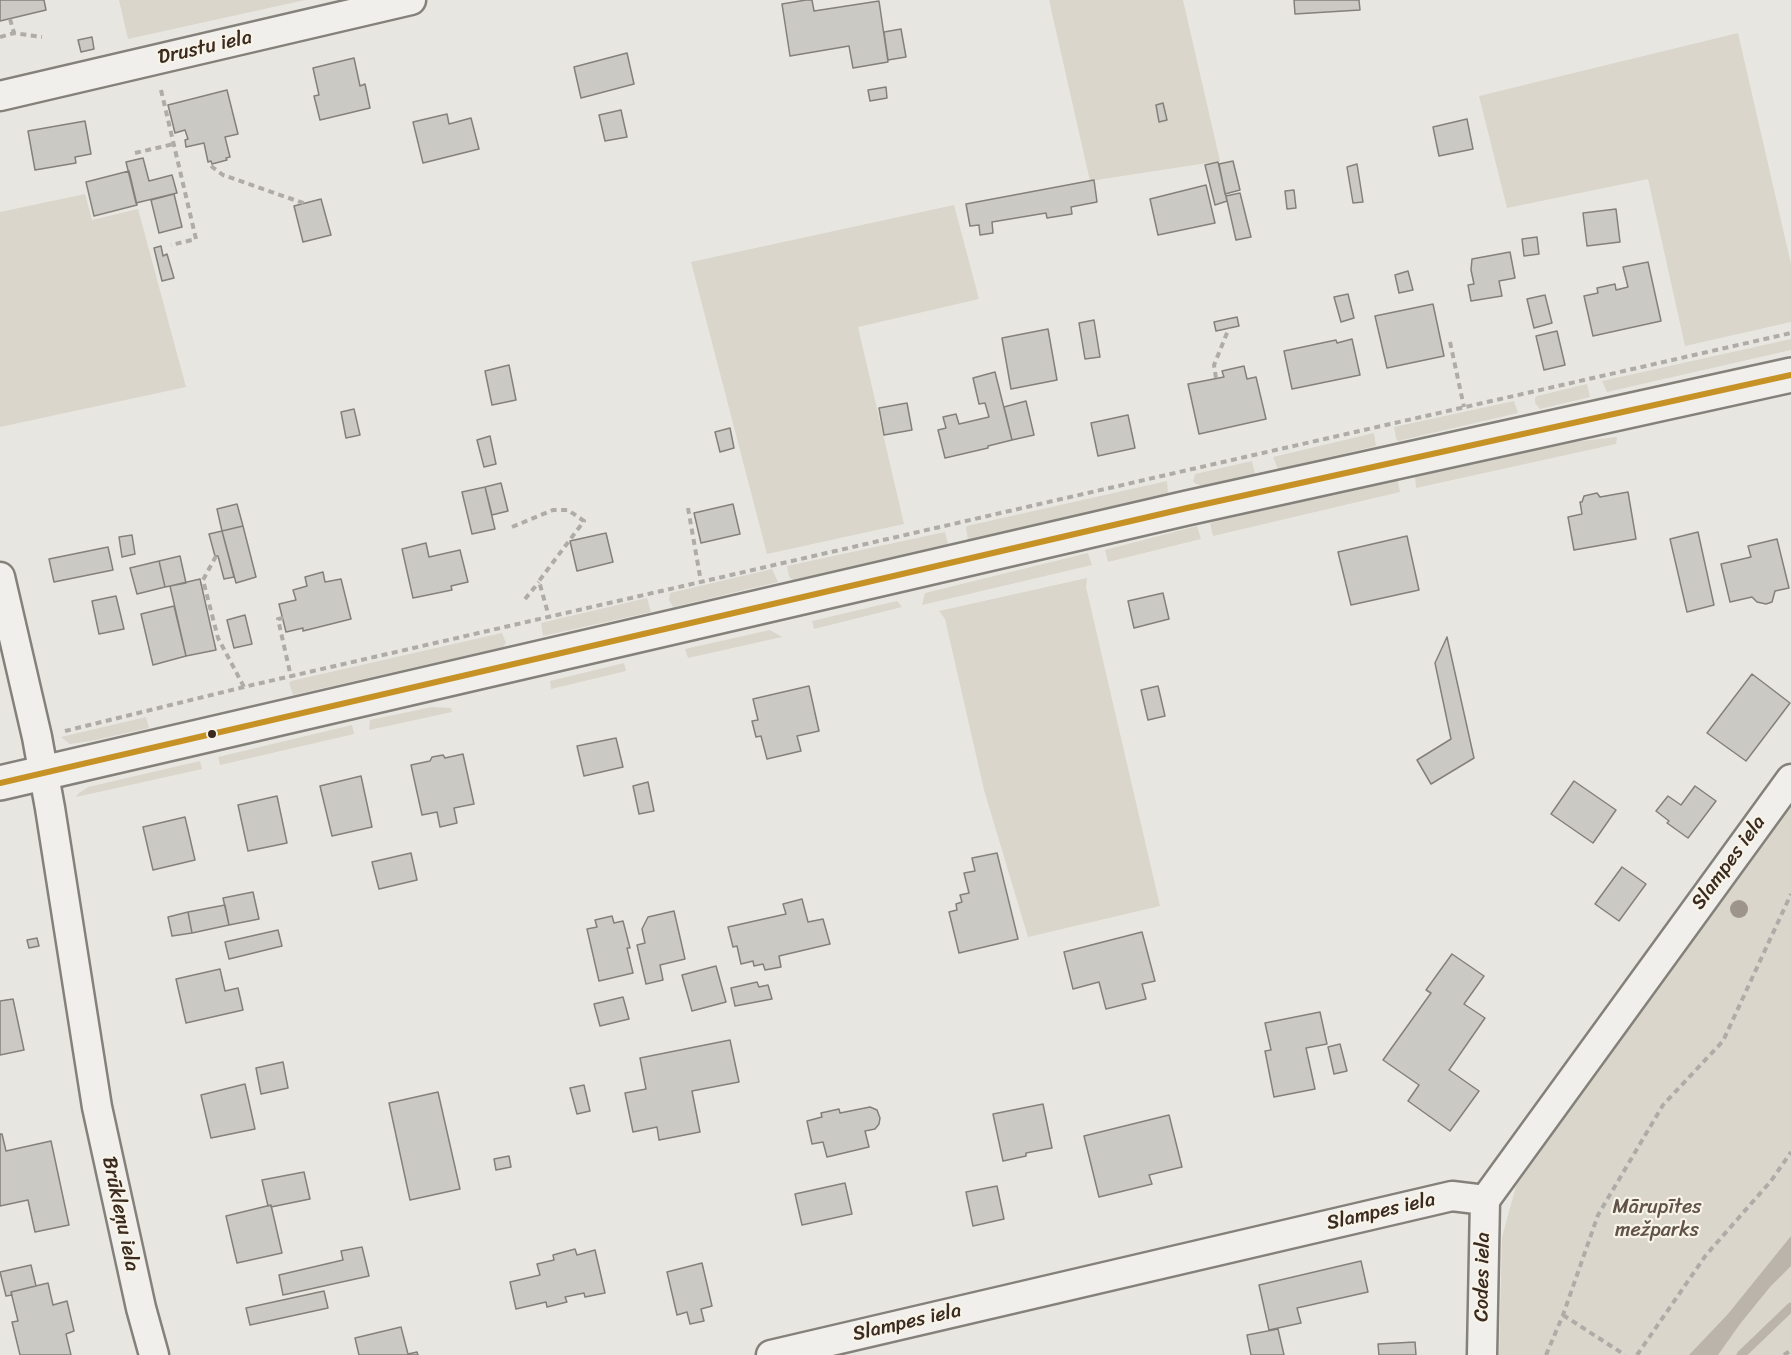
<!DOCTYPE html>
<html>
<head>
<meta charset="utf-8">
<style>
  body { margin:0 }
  canvas { display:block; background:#e8e6e0 }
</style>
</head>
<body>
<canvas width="1791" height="1355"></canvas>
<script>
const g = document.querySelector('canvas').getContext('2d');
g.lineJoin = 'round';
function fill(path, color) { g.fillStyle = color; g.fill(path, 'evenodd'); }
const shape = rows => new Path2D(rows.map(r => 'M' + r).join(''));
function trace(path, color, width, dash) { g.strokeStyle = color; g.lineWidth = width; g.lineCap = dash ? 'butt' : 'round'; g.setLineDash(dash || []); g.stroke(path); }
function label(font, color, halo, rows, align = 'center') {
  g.font = font + ' Sriracha,sans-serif'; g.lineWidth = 4.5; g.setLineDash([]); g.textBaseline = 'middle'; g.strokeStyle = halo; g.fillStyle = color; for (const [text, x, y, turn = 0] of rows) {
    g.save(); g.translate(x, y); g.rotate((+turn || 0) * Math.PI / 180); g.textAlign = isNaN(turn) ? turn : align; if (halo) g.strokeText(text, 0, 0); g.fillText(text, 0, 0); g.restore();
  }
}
const green = shape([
  [119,0,305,0,128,39],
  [1049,0,1183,0,1220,161,1090,181],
  [1738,33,1791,264,1791,322,1685,346,1648,179,1507,208,1479,96],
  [85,194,92,220,138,209,186,387,0,427,0,212],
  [954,205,979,299,858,327,904,524,767,554,691,262],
  [1791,339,1791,350,1607,392,1602,381],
  [1587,384,1590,397,1540,409,1535,403,1535,398,1537,396],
  [1514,401,1518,413,1398,441,1396,438,1394,427],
  [1374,433,1376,446,1278,469,1273,457],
  [1617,437,1616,444,1416,488,1415,475,1546,445],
  [1252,461,1255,474,1201,486,1193,482,1195,474],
  [1397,477,1400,492,1213,536,1210,523],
  [1167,481,1168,493,968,540,966,528,967,526],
  [1197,526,1201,539,1108,562,1105,550],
  [945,532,948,544,792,580,789,576,787,566],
  [1088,553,1092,565,922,605,925,593],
  [772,569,778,582,673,607,669,600,670,593],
  [1087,578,1086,587,1160,906,1028,937,984,790,945,619,939,611],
  [647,598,651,612,543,636,541,623],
  [897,601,902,607,814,629,812,621],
  [770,630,782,637,688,658,685,649],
  [502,633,506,643,503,647,293,695,289,683,291,681],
  [624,663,626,671,551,689,550,681],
  [432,707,451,708,452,712,369,730,370,720],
  [146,717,149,728,91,741,70,744,61,737],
  [352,725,354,734,220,765,218,757],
  [200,761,202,769,76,797,79,793,88,787],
  [1791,800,1791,1355,1499,1355,1502,1237,1516,1186,1586,1087,1584,1084]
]);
const water = shape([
  [1791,1236,1791,1266,1770,1287,1740,1324,1718,1355,1689,1355,1728,1314]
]);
const stream = shape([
  [1741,1355,1791,1307]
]);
const building = shape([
  [0,0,44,0,46,10,0,21,0,0],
  [806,0,812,0,814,11,879,1,888,62,853,68,849,46,790,56,782,4,806,0],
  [1294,0,1359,0,1360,10,1295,14,1294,0],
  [901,29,906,57,888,60,884,32,901,29],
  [92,37,94,49,81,52,78,40,92,37],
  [627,53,634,84,581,98,574,67,627,53],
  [354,58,360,86,365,84,370,108,320,120,314,96,319,95,313,68,354,58],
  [886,87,887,98,870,101,868,90,886,87],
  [227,90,238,134,225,137,230,157,226,158,227,160,212,164,211,161,208,162,204,143,186,147,185,140,188,139,185,130,175,133,168,105,227,90],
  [1163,103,1167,120,1159,122,1156,105,1163,103],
  [621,110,627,137,605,141,599,115,621,110],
  [447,114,449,124,471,118,479,149,423,163,413,122,447,114],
  [1467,119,1473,149,1439,156,1433,127,1467,119],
  [85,121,91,154,75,157,76,163,35,170,28,131,85,121],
  [143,158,149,181,172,175,177,193,136,203,126,162,143,158],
  [1233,161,1240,190,1225,194,1219,164,1233,161],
  [1218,162,1227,201,1215,205,1205,165,1218,162],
  [1357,164,1363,202,1353,203,1347,167,1357,164],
  [129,171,137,205,94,216,86,182,129,171],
  [1094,180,1097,202,1071,207,1072,214,1047,218,1046,213,992,222,993,233,980,235,979,225,970,226,966,204,1094,180],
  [1206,185,1215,223,1158,235,1150,199,1206,185],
  [1294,190,1296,208,1287,209,1285,191,1294,190],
  [1240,193,1251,237,1236,240,1226,196,1240,193],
  [174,194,182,227,159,233,151,200,174,194],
  [321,199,331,235,303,242,294,206,321,199],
  [1616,209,1620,242,1587,246,1583,213,1616,209],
  [1537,237,1539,254,1524,256,1522,239,1537,237],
  [161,246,163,256,167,254,174,278,162,281,154,248,161,246],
  [1510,252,1515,278,1499,281,1502,296,1471,301,1468,285,1474,284,1471,270,1472,259,1510,252],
  [1648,262,1661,321,1593,336,1584,296,1598,293,1597,288,1615,284,1616,290,1628,287,1623,267,1648,262],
  [1408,271,1413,290,1399,293,1395,275,1408,271],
  [1348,294,1354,318,1341,322,1334,297,1348,294],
  [1545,295,1552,323,1534,328,1527,299,1545,295],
  [1433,304,1444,356,1387,368,1375,316,1433,304],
  [1237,317,1239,326,1216,331,1214,322,1237,317],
  [1094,320,1100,357,1085,359,1079,323,1094,320],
  [1048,329,1057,380,1011,389,1002,338,1048,329],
  [1557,331,1565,365,1544,370,1536,336,1557,331],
  [1352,339,1360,375,1292,389,1284,351,1336,340,1337,343,1352,339],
  [509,365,516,400,492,405,485,371,509,365],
  [1244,366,1247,379,1256,377,1266,419,1199,434,1188,384,1224,377,1222,371,1244,366],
  [995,372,1012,440,988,446,988,448,945,458,938,430,946,428,943,417,956,414,959,424,989,417,985,403,979,404,973,378,995,372],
  [1026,401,1034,435,1012,440,1004,407,1026,401],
  [907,403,912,430,884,435,879,408,907,403],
  [354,409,360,435,346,438,341,412,354,409],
  [1128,415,1135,448,1098,456,1091,423,1128,415],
  [730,428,734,448,720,452,715,432,730,428],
  [490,436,496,464,484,467,477,440,490,436],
  [501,483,508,511,492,515,485,487,501,483],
  [485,487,495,529,472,534,462,492,485,487],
  [1628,492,1636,539,1574,550,1568,517,1582,514,1580,502,1582,502,1584,496,1597,493,1600,497,1628,492],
  [237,504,243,526,222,531,217,509,237,504],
  [733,504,740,534,701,543,694,513,733,504],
  [243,526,256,577,236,583,222,531,243,526],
  [222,531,234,577,224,579,218,556,215,556,209,534,222,531],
  [1698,532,1714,605,1687,612,1670,539,1698,532],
  [606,533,613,562,577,571,570,541,606,533],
  [132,535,135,554,122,557,119,537,132,535],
  [1407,536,1419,590,1351,605,1338,552,1407,536],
  [1777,539,1789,588,1775,591,1772,602,1766,604,1757,602,1752,597,1730,602,1721,564,1751,557,1748,546,1777,539],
  [426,543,429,557,460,550,468,582,451,586,452,590,413,598,402,549,426,543],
  [108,547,113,570,54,582,49,559,108,547],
  [180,556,186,583,165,587,159,561,180,556],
  [159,561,165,587,137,594,130,568,159,561],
  [323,572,325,582,341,579,351,619,303,631,303,628,286,632,279,604,296,600,293,590,307,586,305,577,323,572],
  [200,579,216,650,186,656,170,586,200,579],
  [1163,593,1169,619,1134,628,1128,601,1163,593],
  [116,596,124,629,99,634,92,601,116,596],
  [174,606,186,656,153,665,141,614,174,606],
  [245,615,252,644,234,648,227,620,245,615],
  [1447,637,1474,758,1431,784,1417,760,1451,739,1435,663,1447,637],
  [1752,674,1790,703,1746,761,1707,733,1752,674],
  [809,686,819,731,797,736,801,751,767,759,761,736,756,737,752,721,758,720,753,699,809,686],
  [1158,686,1165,716,1148,720,1141,690,1158,686],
  [616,738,623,767,584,776,577,746,616,738],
  [463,754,474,804,454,808,457,823,440,827,437,812,422,815,411,765,430,761,432,757,443,755,445,758,463,754],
  [361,776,372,827,332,836,320,786,361,776],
  [1574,781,1616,810,1593,843,1551,814,1574,781],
  [648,782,654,811,639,814,633,786,648,782],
  [1695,786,1716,801,1688,838,1667,823,1669,821,1656,811,1668,796,1681,805,1695,786],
  [277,796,287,843,248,851,238,805,277,796],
  [185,817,195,860,153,870,143,827,185,817],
  [411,853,417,880,379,889,372,862,411,853],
  [997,853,1018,939,959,953,949,912,957,910,956,904,962,902,960,895,969,893,964,873,975,871,972,858,997,853],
  [1622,867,1646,884,1619,921,1595,904,1622,867],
  [253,892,259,919,229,925,223,898,253,892],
  [802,899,808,922,823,919,830,944,779,956,781,967,765,970,763,964,754,966,753,961,741,964,737,946,733,947,728,927,786,914,783,904,802,899],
  [225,905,229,925,192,933,188,912,225,905],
  [674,911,685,959,660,965,663,980,646,984,637,945,645,943,642,929,648,917,674,911],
  [188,912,192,933,172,936,168,917,188,912],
  [612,916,614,923,623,921,630,948,627,948,633,973,599,981,587,929,597,927,595,920,612,916],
  [278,930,282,946,229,959,225,942,278,930],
  [1142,932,1155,981,1142,984,1146,999,1106,1009,1099,982,1073,989,1064,952,1142,932],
  [37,938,39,946,29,948,27,940,37,938],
  [1452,954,1484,976,1464,1004,1485,1018,1449,1070,1479,1091,1450,1131,1408,1101,1419,1085,1383,1060,1431,993,1426,990,1452,954],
  [716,966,726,1002,692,1011,682,975,716,966],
  [220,969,225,991,238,988,243,1010,186,1023,176,979,220,969],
  [757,982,759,987,768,985,772,999,735,1006,731,988,757,982],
  [623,997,629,1019,600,1026,594,1004,623,997],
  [13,999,24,1050,0,1055,0,1001,13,999],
  [1320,1012,1327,1044,1306,1048,1315,1089,1274,1097,1265,1051,1271,1050,1265,1023,1320,1012],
  [730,1040,739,1082,692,1091,700,1132,659,1140,657,1127,633,1132,625,1093,646,1089,640,1058,730,1040],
  [1340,1044,1347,1071,1334,1074,1328,1047,1340,1044],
  [283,1062,288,1088,261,1094,256,1068,283,1062],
  [245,1084,255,1129,211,1138,201,1095,245,1084],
  [584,1085,590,1111,577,1114,570,1088,584,1085],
  [438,1092,460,1189,410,1200,389,1103,438,1092],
  [1043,1104,1052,1148,1026,1153,1026,1156,1003,1161,993,1114,1043,1104],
  [870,1107,877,1110,880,1118,879,1124,875,1129,865,1131,869,1147,827,1157,823,1142,812,1144,807,1121,822,1117,821,1113,839,1109,840,1113,870,1107],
  [1169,1115,1182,1167,1149,1175,1152,1184,1099,1197,1084,1136,1169,1115],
  [0,1134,2,1134,6,1151,51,1141,69,1225,35,1232,28,1200,0,1206,0,1134],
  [509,1156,511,1167,496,1170,494,1159,509,1156],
  [304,1172,310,1199,271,1207,271,1205,268,1206,262,1180,304,1172],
  [845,1183,852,1214,802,1225,795,1194,845,1183],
  [997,1186,1004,1219,973,1226,966,1192,997,1186],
  [271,1205,282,1253,237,1263,226,1216,271,1205],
  [362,1247,369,1276,283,1295,279,1275,343,1260,341,1251,362,1247],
  [575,1249,577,1255,595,1250,605,1293,585,1297,584,1293,565,1297,567,1302,547,1307,546,1302,516,1309,510,1282,540,1275,537,1264,554,1260,553,1255,575,1249],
  [1361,1261,1368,1292,1297,1308,1301,1323,1269,1330,1259,1285,1361,1261],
  [702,1263,712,1306,701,1309,704,1321,690,1324,687,1312,677,1315,667,1272,702,1263],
  [31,1265,36,1286,11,1292,12,1295,6,1296,0,1272,31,1265],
  [48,1283,53,1305,67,1301,74,1331,66,1334,71,1355,20,1355,12,1322,18,1321,11,1292,48,1283],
  [324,1291,328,1308,250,1325,246,1308,324,1291],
  [401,1327,408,1354,417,1352,418,1355,359,1355,355,1338,401,1327],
  [1278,1329,1284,1355,1251,1355,1247,1335,1278,1329],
  [1415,1342,1416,1355,1379,1355,1378,1344,1415,1342]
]);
const path = shape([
  [10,19,14,33],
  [0,37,14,33,42,37],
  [161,90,196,239,171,245],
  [135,153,174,144],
  [211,166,223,175,306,204],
  [1450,342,1464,407],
  [1216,378,1214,365,1229,328],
  [688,508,701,582],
  [512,527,553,510,568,510,584,521,539,581,549,617],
  [216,556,203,580,218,638,244,687],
  [525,599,539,582],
  [283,618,278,619,291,677],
  [65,731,248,686,1179,472,1791,333],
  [1563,1315,1625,1355],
  [1546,1355,1563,1315,1598,1215,1663,1105,1723,1041,1791,894],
  [1637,1355,1706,1255,1771,1181,1791,1152],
  [1784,1355,1791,1350]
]);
const street = shape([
  [0,96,411,0],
  [0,577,37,737,50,808,97,1107,141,1308,154,1355],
  [771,1355,1452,1196,1485,1200,1791,779],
  [1482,1355,1485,1200]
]);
const secondary = shape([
  [0,783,1187,508,1791,375]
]);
const bus1 = shape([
  [0,783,1187,508,1791,375]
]);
const trees = [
  [1739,909]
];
const markers = [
  [212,734,5,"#3b2a1e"]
];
const streetNames = [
  ["Drustu iela",205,48,-13],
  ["Slampes iela",1729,863,-54],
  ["Slampes iela",1381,1212,-13],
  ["Brūkleņu iela",120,1214,78],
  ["Codes iela",1483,1277,-89],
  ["Slampes iela",907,1323,-13]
];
const parkNames = [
  ["Mārupītes",1657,1208],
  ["mežparks",1657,1231]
];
fill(green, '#dad6cc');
fill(water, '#bbb4aa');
trace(stream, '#bbb4aa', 9);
fill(building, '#cbc9c4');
trace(building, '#84807a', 1.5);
trace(street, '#84807a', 33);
trace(secondary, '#84807a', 38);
trace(path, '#afaca8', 4, [6, 4.5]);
trace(street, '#f0efeb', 28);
trace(secondary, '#f0efeb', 33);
trace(bus1, '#c69225', 6);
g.fillStyle = '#9d958b';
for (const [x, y] of trees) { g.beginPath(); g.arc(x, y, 9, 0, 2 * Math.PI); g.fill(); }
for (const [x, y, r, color] of markers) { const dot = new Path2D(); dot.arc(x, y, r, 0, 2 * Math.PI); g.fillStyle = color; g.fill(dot); trace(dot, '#f7f3e8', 2); }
label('20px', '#3b2a1e', '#f7f3e8', streetNames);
label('20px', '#605246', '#f7f3e8', parkNames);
</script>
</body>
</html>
